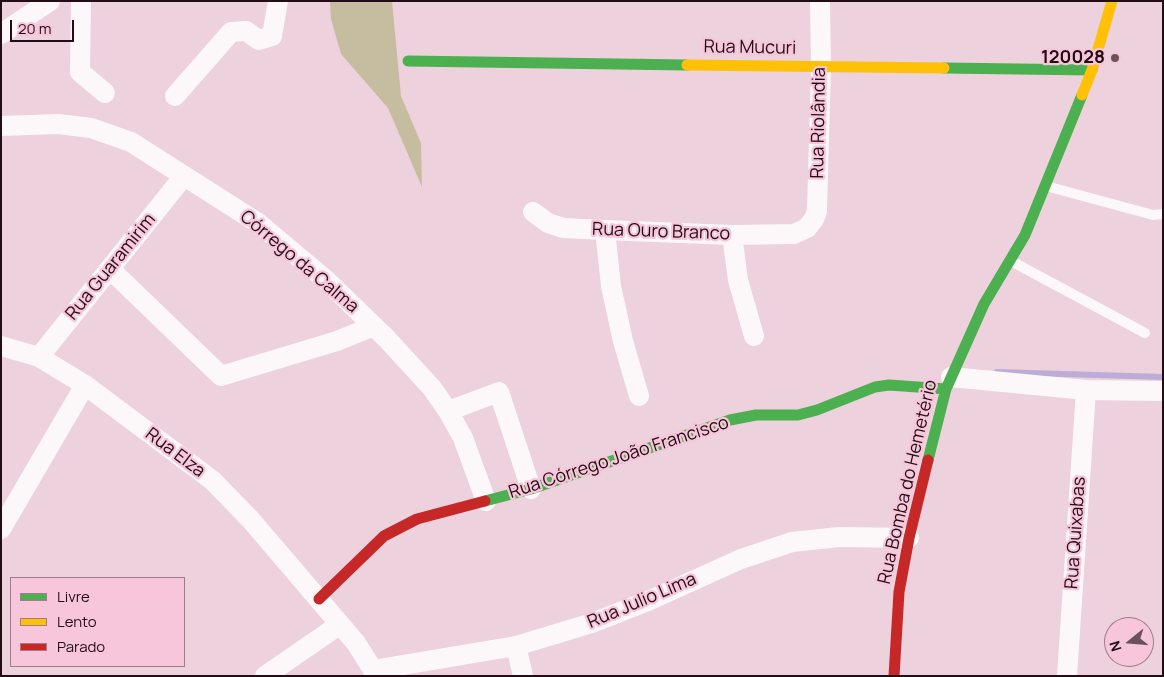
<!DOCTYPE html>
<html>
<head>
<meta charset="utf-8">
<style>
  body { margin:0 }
  #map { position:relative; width:1164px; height:677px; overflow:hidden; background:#edd1dc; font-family:Manrope,sans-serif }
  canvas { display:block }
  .frame { position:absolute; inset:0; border:2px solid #220d16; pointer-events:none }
  .legend { position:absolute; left:10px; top:577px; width:175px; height:90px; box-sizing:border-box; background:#f8c6da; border:1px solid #a27c8c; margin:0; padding:6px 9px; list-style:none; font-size:15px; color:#220d16 }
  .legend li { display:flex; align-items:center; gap:10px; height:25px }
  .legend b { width:25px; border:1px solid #a27c8c }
  .north { position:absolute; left:1104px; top:617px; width:50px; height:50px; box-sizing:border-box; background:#f8c6da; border:1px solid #a27c8c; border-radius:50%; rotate:253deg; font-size:14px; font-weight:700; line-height:20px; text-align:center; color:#220d16 }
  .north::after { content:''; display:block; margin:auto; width:18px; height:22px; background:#69525b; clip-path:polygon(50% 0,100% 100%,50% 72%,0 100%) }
  .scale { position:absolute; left:10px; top:20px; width:64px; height:22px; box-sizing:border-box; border:2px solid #220d16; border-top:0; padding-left:6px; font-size:15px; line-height:18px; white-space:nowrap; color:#220d16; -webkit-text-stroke:4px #f8c6da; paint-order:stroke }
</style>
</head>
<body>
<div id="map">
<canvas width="1164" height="677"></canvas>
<div class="frame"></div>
<ul class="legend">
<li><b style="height:6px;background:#4caf50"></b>Livre</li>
<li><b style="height:6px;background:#ffc107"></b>Lento</li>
<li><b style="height:6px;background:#c62828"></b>Parado</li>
</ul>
<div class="north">N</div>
<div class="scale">20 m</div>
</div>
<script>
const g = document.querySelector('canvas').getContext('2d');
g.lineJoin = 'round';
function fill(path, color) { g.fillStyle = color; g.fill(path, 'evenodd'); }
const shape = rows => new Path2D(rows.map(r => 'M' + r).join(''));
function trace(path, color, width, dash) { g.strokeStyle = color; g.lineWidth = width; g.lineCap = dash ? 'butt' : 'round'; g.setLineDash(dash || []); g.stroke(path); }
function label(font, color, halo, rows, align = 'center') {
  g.font = font + ' Manrope,sans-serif'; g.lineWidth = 4.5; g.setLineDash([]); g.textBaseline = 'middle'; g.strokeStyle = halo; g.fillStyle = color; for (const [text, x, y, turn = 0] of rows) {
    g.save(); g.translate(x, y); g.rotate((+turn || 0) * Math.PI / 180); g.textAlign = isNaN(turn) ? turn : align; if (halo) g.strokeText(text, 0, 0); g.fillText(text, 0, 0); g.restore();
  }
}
const forest = shape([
  [330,1,392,1,401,96,421,143,422,187,388,108,341,54,331,19]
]);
const stream = shape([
  [997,372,1163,377]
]);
const lane = shape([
  [1046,186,1153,215,1163,214],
  [1011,261,1145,333]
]);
const street = shape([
  [81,1,80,72,105,93],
  [1,34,50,1],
  [175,96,231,32,246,31,259,40,272,36,278,1],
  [1,126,58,124,91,128,131,142,258,223,326,280,387,339,432,388,448,411,463,438,486,501],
  [533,212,548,223,563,228,605,230,732,235,794,234,807,228,814,219,817,211,821,67,820,1],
  [605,230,611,286,623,341,639,396],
  [732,235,738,280,754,336],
  [110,269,221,376,337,341,374,326],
  [1,346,39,357,85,385,212,480,250,519,356,643,373,670,374,676],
  [39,357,184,176],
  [951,377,1086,390,1163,391],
  [448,411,499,392,531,489],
  [1,529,85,385],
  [516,646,523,676],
  [373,670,516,646,592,623,648,601,741,559,792,542,839,537,909,538],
  [265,676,339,625],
  [1067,676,1086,390]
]);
const fast = shape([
  [408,61,687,65],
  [944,68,1092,70],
  [928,460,946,389,984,304,1025,235,1082,95],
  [485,501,531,489,730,420,756,415,798,415,817,410,875,387,889,385,946,389]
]);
const slow = shape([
  [687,65,944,68],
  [1082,95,1092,70,1112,1]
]);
const jam = shape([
  [319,599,384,536,417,519,485,501],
  [894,676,899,592,909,538,928,460]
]);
const markers = [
  [1115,58,5,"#69525b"]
];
const streetNames = [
  ["Rua Mucuri",750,48,1],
  ["Rua Riolândia",819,123,-89],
  ["Rua Ouro Branco",661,232,2],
  ["Córrego da Calma",299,262,40],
  ["Rua Guaramirim",111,267,-51],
  ["Rua Elza",175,453,37],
  ["Rua Córrego João Francisco",619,458,-18],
  ["Rua Bomba do Hemetério",908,482,-77],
  ["Rua Quixabas",1076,533,-86],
  ["Rua Julio Lima",642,601,-23]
];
const poiNames = [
  ["120028",1105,58]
];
fill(forest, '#c6bda0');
trace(stream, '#bcacd8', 6);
trace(lane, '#fcf8fa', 10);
trace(street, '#fcf8fa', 20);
trace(fast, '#4caf50', 11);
trace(slow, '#ffc107', 11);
trace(jam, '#c62828', 11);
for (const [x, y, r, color] of markers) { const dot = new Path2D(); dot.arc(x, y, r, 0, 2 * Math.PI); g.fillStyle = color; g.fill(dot); trace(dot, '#f8c6da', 2); }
label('18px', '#220d16', '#f8c6da', streetNames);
label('bold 18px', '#220d16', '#f8c6da', poiNames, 'right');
</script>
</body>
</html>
